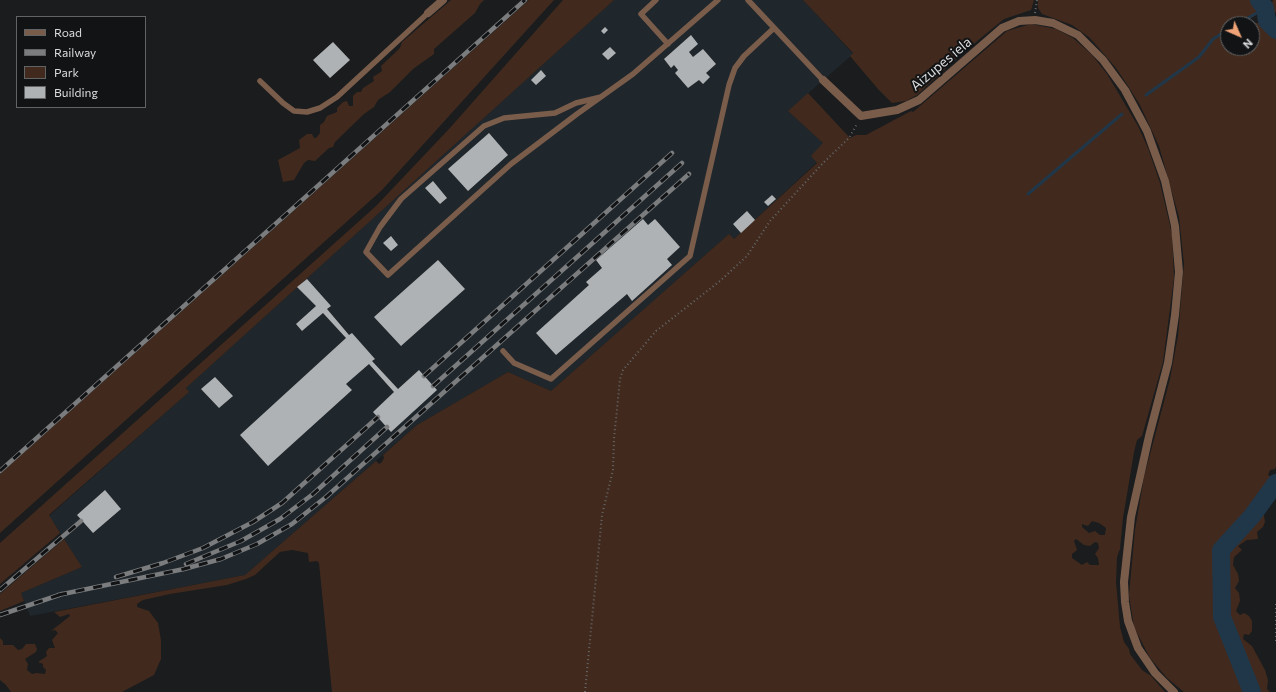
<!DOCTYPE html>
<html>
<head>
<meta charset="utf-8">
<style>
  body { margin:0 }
  #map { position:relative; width:1276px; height:692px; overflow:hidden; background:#1a1c1e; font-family:Commissioner,sans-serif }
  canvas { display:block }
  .legend { position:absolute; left:16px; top:16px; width:130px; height:92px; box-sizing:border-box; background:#111315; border:1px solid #616365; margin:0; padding:5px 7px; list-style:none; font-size:12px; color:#dadcdd }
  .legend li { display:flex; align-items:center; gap:8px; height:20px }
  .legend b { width:20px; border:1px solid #616365 }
  .north { position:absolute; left:1220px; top:16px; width:40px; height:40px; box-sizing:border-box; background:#111315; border:1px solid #616365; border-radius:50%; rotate:135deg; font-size:11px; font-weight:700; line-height:16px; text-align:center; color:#dadcdd }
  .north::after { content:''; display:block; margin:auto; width:14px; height:18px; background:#efa377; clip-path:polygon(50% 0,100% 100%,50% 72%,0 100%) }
</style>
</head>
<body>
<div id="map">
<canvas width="1276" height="692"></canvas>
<ul class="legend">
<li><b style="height:5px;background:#7a5c4b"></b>Road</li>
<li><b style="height:5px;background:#7a7c7e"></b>Railway</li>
<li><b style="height:11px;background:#412a1d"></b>Park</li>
<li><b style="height:11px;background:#afb2b4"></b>Building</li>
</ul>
<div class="north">N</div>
</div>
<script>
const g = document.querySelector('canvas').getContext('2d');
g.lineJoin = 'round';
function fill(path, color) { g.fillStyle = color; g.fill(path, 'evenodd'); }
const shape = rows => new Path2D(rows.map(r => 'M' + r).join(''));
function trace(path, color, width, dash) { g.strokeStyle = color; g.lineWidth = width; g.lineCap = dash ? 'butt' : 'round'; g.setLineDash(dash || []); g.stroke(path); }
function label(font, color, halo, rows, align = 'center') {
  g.font = font + ' Commissioner,sans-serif'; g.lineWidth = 4; g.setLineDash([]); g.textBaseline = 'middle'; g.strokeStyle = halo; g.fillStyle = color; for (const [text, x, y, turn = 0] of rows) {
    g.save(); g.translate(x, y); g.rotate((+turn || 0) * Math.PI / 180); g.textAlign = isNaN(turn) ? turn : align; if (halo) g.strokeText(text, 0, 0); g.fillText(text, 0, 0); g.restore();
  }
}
const built = shape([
  [614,0,803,0,853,54,788,111,823,143,817,162,733,240,729,234,551,391,508,372,417,425,245,575,30,616,21,593,82,567,49,516,189,392,186,388]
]);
const green = shape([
  [451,0,484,0,480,4,475,13,434,49,434,54,413,69,390,92,378,100,374,107,364,114,335,142,333,147,329,148,315,161,308,160,304,163,294,180,283,182,278,160,300,148,299,140,307,134,312,134,314,138,316,138,320,133,320,125,324,122,327,116,337,112,337,108,343,102,347,101,349,106,353,106,353,96,357,92,361,92,363,88,374,81,373,77,382,71,381,66,400,48,402,42],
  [529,0,554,0,382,190,0,533,0,474],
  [563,0,614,0,186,388,189,392,49,515,60,533,0,584,0,543,376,206,449,129],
  [803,0,1034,0,1031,10,1004,19,965,51,960,48,955,50,956,55,959,56,917,95,906,101,892,103,878,89,850,56,853,53],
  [1038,0,1263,0,1256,15,1248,20,1241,24,1228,24,1228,48,1252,48,1252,24,1249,24,1253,23,1260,23,1267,27,1271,33,1272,36,1276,38,1276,466,1275,469,1270,470,1268,475,1271,477,1272,483,1264,489,1261,497,1265,522,1263,527,1257,532,1258,539,1247,540,1238,546,1242,550,1234,557,1233,565,1238,574,1239,581,1235,588,1239,593,1240,601,1236,611,1240,615,1244,613,1249,616,1252,621,1252,631,1249,635,1244,634,1243,639,1252,646,1265,670,1268,680,1267,689,1270,692,1184,692,1167,678,1150,658,1134,627,1129,595,1135,530,1144,477,1170,379,1178,336,1184,264,1179,217,1159,146,1140,105,1128,86,1116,68,1090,38,1072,25,1042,14,1038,8],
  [1273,0,1276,0,1276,12,1271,15,1269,10],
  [1031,24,1056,29,1073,38,1092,55,1107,74,1138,126,1148,148,1160,183,1172,234,1174,278,1163,362,1142,436,1137,440,1134,452,1123,518,1120,549,1117,557,1116,582,1120,627,1124,642,1129,649,1130,654,1142,670,1151,676,1165,692,332,692,319,563,317,561,309,562,308,553,292,550,280,552,255,575,246,579,227,585,170,594,143,600,137,604,137,607,149,611,158,623,161,640,161,659,154,675,122,692,11,692,6,685,0,680,0,638,3,641,3,645,13,645,18,650,22,649,26,644,35,644,37,649,36,652,25,659,28,664,27,670,32,674,36,673,45,674,46,670,43,667,43,664,38,662,47,656,46,652,49,648,55,648,52,640,58,633,55,630,51,631,70,616,69,614,60,617,54,612,245,575,376,461,379,464,382,462,384,458,383,455,417,425,508,372,551,391,729,234,734,239,817,163,811,156,823,143,788,111,808,93,850,138,856,135,866,135,911,111,913,112,1007,31],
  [1092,521,1099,523,1106,528,1105,535,1100,535,1095,531,1089,533,1082,527,1082,524,1088,526],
  [1076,539,1084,545,1090,546,1095,542,1098,543,1099,548,1095,554,1098,558,1099,565,1090,565,1087,562,1082,565,1072,558,1072,554,1077,550,1074,541],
  [64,539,82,567,21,593,24,601,0,611,0,594]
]);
const stream = shape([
  [1238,24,1265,8],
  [1146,95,1199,57,1213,39,1228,30],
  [1028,194,1122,114]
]);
const river = shape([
  [1259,0,1265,8,1267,21,1276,30],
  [1252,692,1222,617,1221,550,1252,516,1276,483]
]);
const building = shape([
  [605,27,608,30,604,34,601,31],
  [691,35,698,44,689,52,693,57,703,49,716,64,706,73,710,77,703,84,699,80,688,88,675,73,678,70,674,65,671,68,664,59],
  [333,42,350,60,330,78,313,60],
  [610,47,616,53,608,60,602,54],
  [541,70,546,76,536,85,531,80],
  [489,133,508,155,468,191,448,169],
  [433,181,447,198,440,204,425,188],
  [772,195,776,199,768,206,764,202],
  [747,211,755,220,741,233,733,224],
  [643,219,648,225,655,219,680,247,667,259,672,265,632,301,627,294,556,355,536,333,589,285,586,282,602,268,596,260],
  [391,236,398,245,391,251,383,243],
  [438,260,465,289,401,346,374,317],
  [307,279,331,306,327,309,349,335,352,333,375,359,372,361,398,389,419,370,437,390,391,432,373,412,394,392,369,364,346,384,352,390,268,466,240,435,346,338,323,313,302,331,296,324,316,306,297,287],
  [215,377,233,396,219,408,201,389],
  [105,490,121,509,93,533,77,515]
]);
const path = shape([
  [1035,13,1037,0],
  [1276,604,1276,643],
  [585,692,602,515,613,470,614,439,620,379,623,370,656,331,720,281,747,256,770,221,824,162,849,138,857,124]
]);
const service = shape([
  [656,0,641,14,668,44],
  [748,0,823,80],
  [260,81,283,103,294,111,307,112,320,108,337,97,428,13],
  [601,97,576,103,555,113,504,118,484,126,401,199,380,227,366,252,388,275,511,164,577,114,633,74,718,0],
  [503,351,514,363,551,379,690,256,729,85,735,68,744,56,774,28]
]);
const minor = shape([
  [823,80,861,116,897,110,919,100,1002,28,1019,21,1035,20,1053,23,1078,35,1103,60,1125,90,1147,131,1165,181,1175,226,1179,272,1175,315,1168,363,1149,436,1131,517,1124,582,1125,602,1128,621,1138,648,1155,673,1174,692]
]);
const tertiary = shape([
  [428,13,443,0]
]);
const rail = shape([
  [424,376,672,153],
  [433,386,682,163],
  [0,471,525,0],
  [186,564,241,541,280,519,313,494,387,427],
  [116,577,163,563,203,548,253,522,282,503,378,417],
  [0,590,81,521],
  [58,595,184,569,221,559,257,544,292,524,326,497,689,174],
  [0,615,62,594]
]);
const streetNames = [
  ["Aizupes iela",941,64,-40]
];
fill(built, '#20272c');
fill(green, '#412a1d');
trace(stream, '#20374a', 3);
trace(river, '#20374a', 18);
fill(building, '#afb2b4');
trace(path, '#67696b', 2, [1, 3]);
trace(service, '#7a5c4b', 5.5);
trace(minor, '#7a5c4b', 8);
trace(tertiary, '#7a5c4b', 8);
trace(rail, '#7a7c7e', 4.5);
trace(rail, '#111315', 3, [9]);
label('14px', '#dadcdd', '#111315', streetNames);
</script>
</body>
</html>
